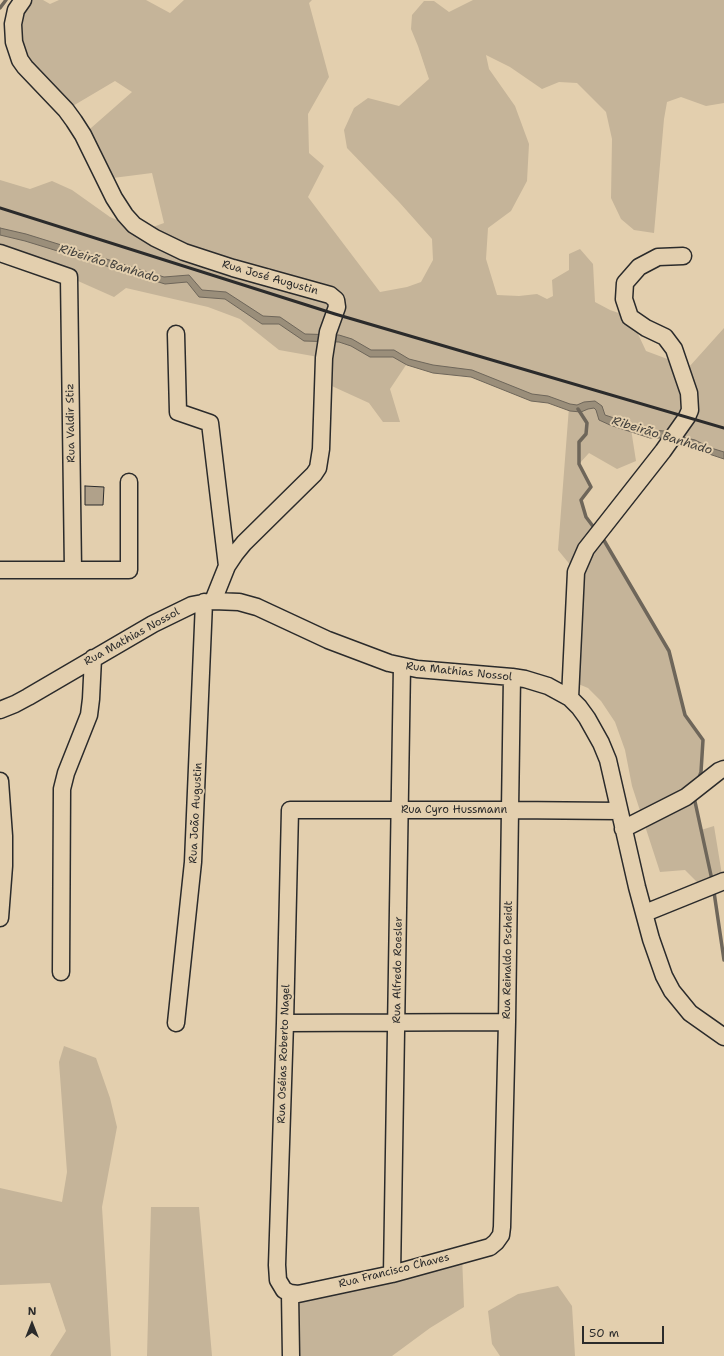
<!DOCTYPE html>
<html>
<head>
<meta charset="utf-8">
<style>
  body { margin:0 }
  #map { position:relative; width:724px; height:1356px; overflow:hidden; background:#e3cfae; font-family:"Shantell Sans",sans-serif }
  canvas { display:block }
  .north { position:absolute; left:12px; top:1304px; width:40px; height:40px; -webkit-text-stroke:3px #e3cfae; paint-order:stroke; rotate:0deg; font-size:11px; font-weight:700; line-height:16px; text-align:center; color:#2b2b2b }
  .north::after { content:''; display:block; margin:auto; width:14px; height:18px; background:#2b2b2b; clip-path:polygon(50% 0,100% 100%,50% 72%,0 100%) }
  .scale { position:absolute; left:582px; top:1326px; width:82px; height:18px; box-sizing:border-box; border:2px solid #2b2b2b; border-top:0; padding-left:5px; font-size:12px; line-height:14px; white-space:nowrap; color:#2b2b2b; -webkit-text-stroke:3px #e3cfae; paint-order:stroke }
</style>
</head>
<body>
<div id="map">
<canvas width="724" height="1356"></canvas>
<div class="north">N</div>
<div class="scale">50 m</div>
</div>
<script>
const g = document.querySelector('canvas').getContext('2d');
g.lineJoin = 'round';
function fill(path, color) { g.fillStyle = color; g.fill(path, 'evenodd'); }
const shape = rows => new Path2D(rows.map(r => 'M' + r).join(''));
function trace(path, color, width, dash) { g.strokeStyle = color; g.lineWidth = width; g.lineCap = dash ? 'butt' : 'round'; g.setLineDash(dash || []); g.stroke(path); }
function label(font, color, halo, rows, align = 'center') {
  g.font = font + ' "Shantell Sans",sans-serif'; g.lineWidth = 4; g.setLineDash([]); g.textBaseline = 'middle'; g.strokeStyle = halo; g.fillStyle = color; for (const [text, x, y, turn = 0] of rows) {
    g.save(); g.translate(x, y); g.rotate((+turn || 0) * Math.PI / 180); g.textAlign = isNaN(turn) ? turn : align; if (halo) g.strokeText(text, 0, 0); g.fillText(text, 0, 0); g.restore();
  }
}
const green = shape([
  [23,0,43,0,50,4,59,0,146,0,170,13,184,0,312,0,309,3,329,77,308,114,309,153,324,166,308,197,380,292,407,287,421,282,433,260,432,239,399,202,347,148,344,130,354,108,368,98,399,106,429,79,418,46,411,29,412,15,424,1,434,1,449,12,473,0,724,0,724,103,706,106,681,97,667,102,664,119,654,233,634,230,621,219,611,198,612,139,606,112,577,83,559,82,542,89,510,67,486,55,489,69,515,106,529,144,527,181,511,211,488,228,486,259,497,295,519,296,537,294,547,299,553,296,552,280,569,270,569,254,580,249,593,264,595,302,610,310,630,317,646,351,689,367,724,328,724,455,631,429,636,461,617,469,589,453,579,464,591,487,581,500,586,517,592,526,601,535,669,651,685,714,703,740,701,772,693,791,701,830,714,826,723,881,704,889,685,870,660,872,632,786,625,750,615,722,601,701,588,688,571,681,576,572,558,550,569,407,531,397,471,373,408,362,390,389,400,422,383,422,369,403,323,382,324,358,279,350,240,319,208,307,126,288,114,297,69,277,0,253,0,180,30,189,52,181,72,190,110,217,142,231,164,223,152,173,105,179,83,135,132,92,115,81,66,110,16,50],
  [64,1046,96,1058,110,1098,117,1127,102,1207,111,1356,50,1356,66,1331,50,1283,0,1285,0,1188,62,1202,67,1172,59,1062],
  [151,1207,199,1207,212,1356,147,1356],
  [462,1255,464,1307,430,1328,392,1356,291,1356,298,1294],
  [558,1286,572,1306,575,1356,500,1356,492,1344,488,1311,518,1294]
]);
const water = shape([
  [0,228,26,234,164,277,189,275,202,290,226,292,263,316,280,317,305,334,339,335,352,339,371,350,394,350,409,359,433,365,472,370,532,394,548,396,570,404,577,405,584,402,595,401,602,406,605,415,650,430,664,431,674,435,695,440,711,448,724,452,724,459,709,454,694,447,663,438,650,438,610,425,599,420,596,410,594,408,588,409,581,412,570,411,548,403,531,401,471,377,433,373,407,365,393,357,370,357,351,346,339,342,304,341,279,324,262,324,225,299,199,297,187,282,165,284,25,241,0,235,0,228]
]);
const stream = shape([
  [0,8,6,0],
  [578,409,587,423,586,434,579,442,579,464,591,487,581,500,586,517,595,529],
  [602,537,669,651,685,715,703,740,701,772,698,780],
  [694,797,712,880],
  [714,892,724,960]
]);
const building = shape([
  [85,486,104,487,103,505,85,505,85,486]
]);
const minor = shape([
  [23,0,16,10,13,24,14,42,20,60,25,67,66,110,74,121,83,135,114,198,125,215,134,225,155,238,184,252,233,268,330,295,336,300,337,307,328,332,324,358,321,449,318,468,314,474,244,543,235,554,227,566,213,601],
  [0,253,69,277,73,570],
  [176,334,178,412,210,423,227,566],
  [0,570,129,570,129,482],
  [512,677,510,810,507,1022,502,1227,501,1235,496,1242,490,1247,392,1274,298,1294,290,1293,284,1290,278,1280,277,1265,285,1023,290,810,510,810,619,811],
  [570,698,576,572,586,549,663,451,687,417,690,410,689,393,674,349,665,337,646,328,630,317,624,299,625,283,639,267,658,257,683,256],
  [0,710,15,704,28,697,153,624,192,605,213,601,239,602,257,607,328,640,389,663,417,669,512,677,525,679,548,686,570,698,579,707,587,718,601,743,608,760,637,887,651,939,664,976,672,991,690,1013,724,1037],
  [0,781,4,836,4,866,0,918],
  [623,829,686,797,719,771,724,769],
  [645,913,724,881],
  [61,972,62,789,66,773,89,715,91,699,93,658],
  [176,1023,193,862,204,602],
  [285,1023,507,1022],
  [392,1274,402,666],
  [290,1293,291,1356]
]);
const rail = shape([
  [0,208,335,314,724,428]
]);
const streetNames = [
  ["Rua José Augustin",270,278,16],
  ["Rua Valdir Stiz",71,423,-91],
  ["Rua Mathias Nossol",132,637,-29],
  ["Rua Mathias Nossol",459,672,6],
  ["Rua Cyro Hussmann",454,810],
  ["Rua João Augustin",196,813,-87],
  ["Rua Reinaldo Pscheidt",508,960,-89],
  ["Rua Alfredo Roesler",398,970,-89],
  ["Rua Oséias Roberto Nagel",284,1054,-88],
  ["Rua Francisco Chaves",394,1271,-14]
];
const waterNames = [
  ["Ribeirão Banhado",109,264,17],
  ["Ribeirão Banhado",662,436,17]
];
fill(green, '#c5b499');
fill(water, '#9a8e7a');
trace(water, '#6e665a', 1);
trace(stream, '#6e665a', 3.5);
fill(building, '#b0a18a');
trace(building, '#2b2b2b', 1);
trace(minor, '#2b2b2b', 19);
trace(minor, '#e3cfae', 16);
trace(rail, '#2b2b2b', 3);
label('11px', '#2b2b2b', '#e3cfae', streetNames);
label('italic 12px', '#413f3b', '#e3cfae', waterNames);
</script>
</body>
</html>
